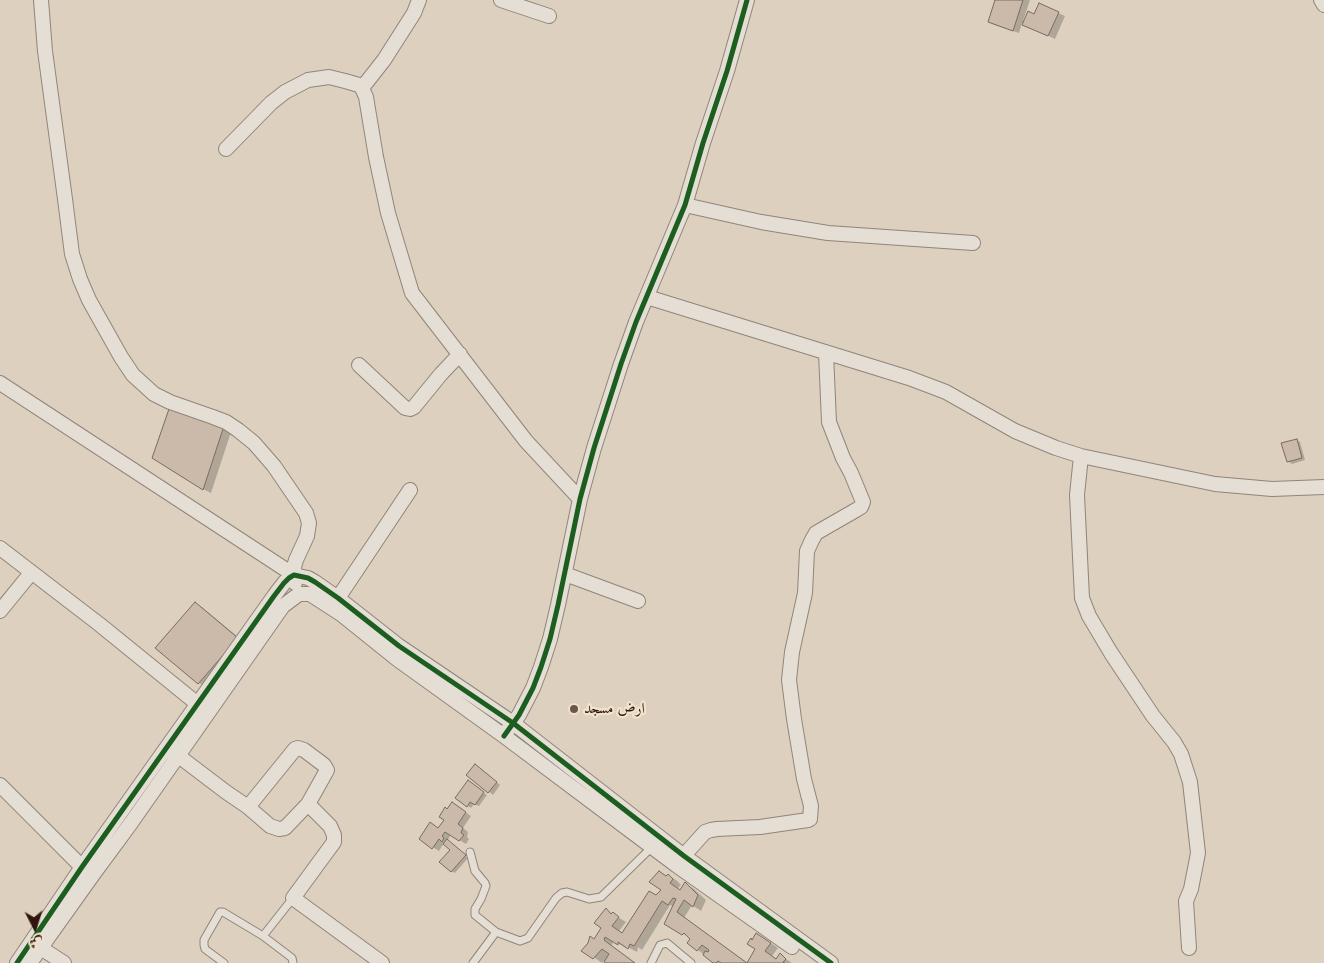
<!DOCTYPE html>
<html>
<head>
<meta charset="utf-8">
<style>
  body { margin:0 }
  #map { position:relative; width:1324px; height:963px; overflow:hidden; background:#ddd0be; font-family:"Libre Caslon Text",Amiri,serif }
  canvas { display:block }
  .north { position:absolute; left:10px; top:903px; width:50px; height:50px; -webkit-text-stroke:4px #f1e2cc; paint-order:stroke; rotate:175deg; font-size:14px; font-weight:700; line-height:20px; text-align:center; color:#2f150c }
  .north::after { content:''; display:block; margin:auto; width:18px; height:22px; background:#2f150c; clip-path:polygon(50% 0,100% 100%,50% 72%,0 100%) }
</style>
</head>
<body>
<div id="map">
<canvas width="1324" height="963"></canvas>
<div class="north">ش</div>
</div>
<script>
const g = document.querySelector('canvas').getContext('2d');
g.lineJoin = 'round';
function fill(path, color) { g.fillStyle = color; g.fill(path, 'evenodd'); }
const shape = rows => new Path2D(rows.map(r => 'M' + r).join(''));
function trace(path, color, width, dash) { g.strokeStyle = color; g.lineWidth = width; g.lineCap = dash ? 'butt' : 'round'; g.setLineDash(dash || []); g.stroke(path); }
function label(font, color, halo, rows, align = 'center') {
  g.font = font + ' "Libre Caslon Text",Amiri,serif'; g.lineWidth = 4.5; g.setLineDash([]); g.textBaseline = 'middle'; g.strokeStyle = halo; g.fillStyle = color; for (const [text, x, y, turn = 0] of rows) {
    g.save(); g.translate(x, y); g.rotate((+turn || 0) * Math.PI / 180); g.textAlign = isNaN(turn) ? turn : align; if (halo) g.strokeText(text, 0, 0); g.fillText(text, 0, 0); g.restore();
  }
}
const shadow = shape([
  [997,0,1030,0,1023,21,1025,21,1035,16,1040,5,1065,16,1055,39,1022,23,1019,33,995,25,989,22],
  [223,427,231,432,211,493,203,489],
  [1297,440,1300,442,1305,460,1292,464,1288,461],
  [195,603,203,608,245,643,207,688,199,683,157,648],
  [479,767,500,785,493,795,468,774],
  [472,784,487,795,479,806,474,804,471,808,457,798],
  [458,807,471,816,463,828,468,832,467,837,469,839,466,844,451,835,447,841,468,858,455,873,451,871,452,849,444,843,439,851,420,839,439,829,445,820,448,810],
  [668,875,676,880,681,885,677,889,680,891,686,884,694,889,706,900,701,911,692,905,684,918,747,963,715,963,698,950,689,943,691,939,690,938,666,923,674,907,670,905,642,950,638,947,637,952,626,946,626,948,614,941,611,946,634,963,608,963,604,961,602,963,583,950,594,940,603,928,606,910,626,922,619,931,623,934,662,890,666,876],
  [765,939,778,948,772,956,777,960,780,955,792,963,748,963,757,949,751,940,753,941]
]);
const building = shape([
  [995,0,1023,0,1013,31,988,22,995,0],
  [1039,3,1059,12,1048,36,1022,25,1028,11,1034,14,1039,3],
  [169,409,224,426,203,490,152,458,169,409],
  [1297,439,1302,458,1287,462,1281,443,1297,439],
  [195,602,238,638,198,684,155,648,195,602],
  [475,764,497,782,488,793,466,775,475,764],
  [468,780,484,792,475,805,470,802,467,807,455,798,468,780],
  [452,802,466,812,458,824,463,828,461,833,464,835,459,841,445,832,442,836,444,838,442,842,439,839,432,849,419,839,430,822,438,828,444,820,439,817,445,807,447,809,452,802],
  [447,839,466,855,451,872,439,862,450,850,443,844,447,839],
  [659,871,666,876,668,874,673,879,670,883,680,890,685,882,698,895,693,907,684,900,677,912,747,963,755,949,747,944,751,938,752,940,756,933,771,943,765,951,776,959,780,953,786,959,783,962,785,963,721,963,718,961,716,963,713,963,703,955,705,951,708,952,709,950,702,945,697,951,687,943,690,939,684,933,682,935,664,924,676,899,673,898,668,905,662,901,634,946,630,944,628,949,618,942,618,945,605,937,604,940,635,963,606,963,604,962,609,954,602,949,593,959,581,951,588,943,590,936,594,939,601,928,594,923,606,908,611,914,613,912,619,917,612,926,622,933,649,891,656,895,661,890,649,882,659,871]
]);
const lane = shape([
  [470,852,475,871,485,883,486,886,481,899,475,909,475,915,496,932,520,941,528,938,556,898,562,893,567,892,589,899,601,897,652,847],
  [263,936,293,898],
  [224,963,205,949,204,945,204,940,220,912,223,912,263,936,292,958,293,963],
  [473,963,496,932],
  [651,963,660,945,667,943,691,963]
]);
const street = shape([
  [41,0,45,51,65,199,72,254,80,279,89,300,121,357,133,375,154,394,170,402,213,417,226,422,238,430,254,443,274,466,306,513,309,523,307,536,296,560,294,567,295,583],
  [501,0,549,16],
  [1321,0,1324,5],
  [362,88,384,60,414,13,419,0],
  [226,149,271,103,285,92,308,80,329,77,345,81,359,85,362,88,366,97,376,157,388,213,412,293,526,441,580,499],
  [685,205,761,222,828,233,973,243],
  [647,297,909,378,946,392,1015,431,1056,448,1081,456,1215,484,1272,489,1324,487],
  [359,365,405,408,410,409,414,407,441,374,460,354],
  [0,383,294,575],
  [1081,456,1077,495,1082,598,1089,616,1111,653,1153,716,1174,742,1181,754,1190,782,1198,853,1191,889,1186,901,1189,948],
  [0,548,99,624,205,710],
  [565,574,638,601],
  [338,598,410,490],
  [0,611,31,573],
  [507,731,519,715,533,688,541,667,550,639,558,605,580,499,594,448,621,364,636,322,685,205,703,143,727,71,747,0],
  [172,751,226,792,248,807,270,826,279,829,285,828,308,804,326,772,327,770,324,765,304,750,298,748,295,749,248,807],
  [0,785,88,873],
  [308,804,330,826,334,835,334,842,293,898,382,963],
  [678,862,705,832,711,830,717,829,760,827,808,820,810,819,811,806,804,779,794,719,789,680,792,652,805,593,807,551,812,540,816,533,856,510,861,507,863,502,851,473,843,458,829,422,826,353],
  [33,943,64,963],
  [17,963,82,867,274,596,284,583,289,578,294,575,308,578,315,582,338,598,399,646,513,723,684,856,831,963],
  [30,963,92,876,131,823,283,606,299,594,310,594,341,614,397,659,504,736,676,865,792,947]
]);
const cycleway = shape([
  [504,736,519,715,533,688,541,667,550,639,558,605,580,499,594,448,621,364,636,322,685,205,703,143,727,71,747,0],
  [17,963,82,867,274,596,284,583,289,578,294,575,308,578,315,582,338,598,399,646,513,723,684,856,831,963]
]);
const markers = [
  [574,709,5,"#6c564a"]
];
const poiNames = [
  ["ارض مسجد",584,709]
];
fill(shadow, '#0003');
fill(building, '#cbb9aa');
trace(building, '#776c62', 1);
trace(lane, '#90857a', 9);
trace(street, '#90857a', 16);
trace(lane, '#e4ded4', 7);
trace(street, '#e4ded4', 14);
trace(cycleway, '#1b5e20', 5);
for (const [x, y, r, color] of markers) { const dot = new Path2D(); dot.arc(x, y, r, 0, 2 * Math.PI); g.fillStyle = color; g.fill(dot); trace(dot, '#f1e2cc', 2); }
label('15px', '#2f150c', '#f1e2cc', poiNames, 'left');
</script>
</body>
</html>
